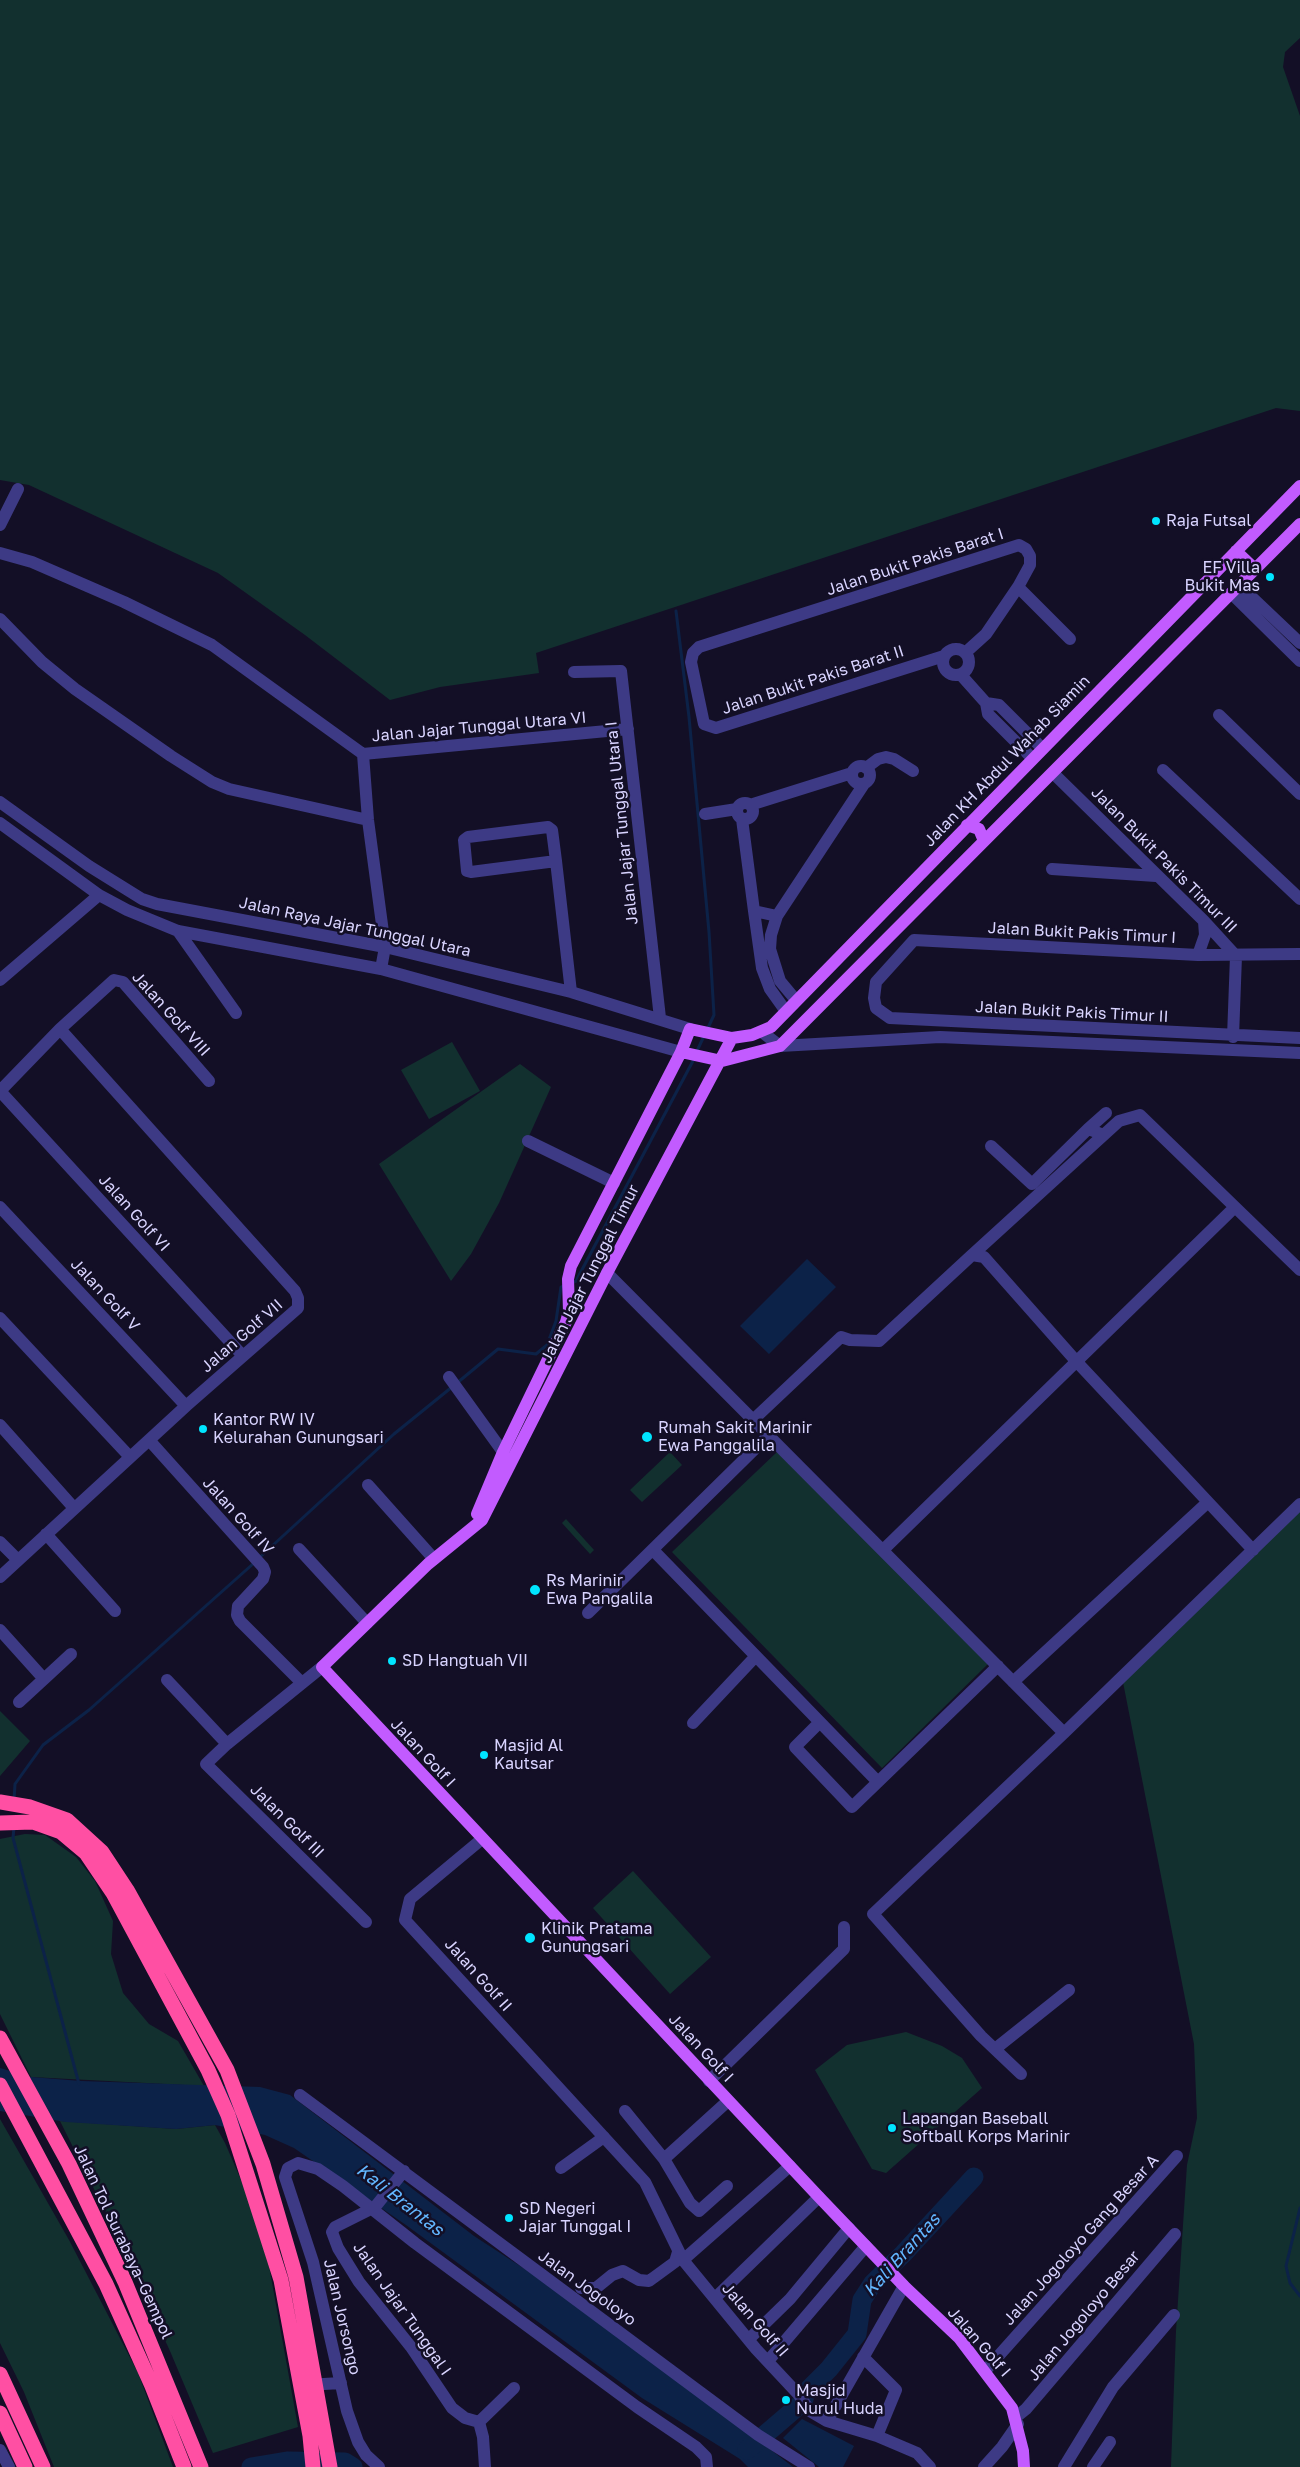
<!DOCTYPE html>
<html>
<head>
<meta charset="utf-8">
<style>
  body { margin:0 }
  canvas { display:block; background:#130f26 }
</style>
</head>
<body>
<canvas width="1300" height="2467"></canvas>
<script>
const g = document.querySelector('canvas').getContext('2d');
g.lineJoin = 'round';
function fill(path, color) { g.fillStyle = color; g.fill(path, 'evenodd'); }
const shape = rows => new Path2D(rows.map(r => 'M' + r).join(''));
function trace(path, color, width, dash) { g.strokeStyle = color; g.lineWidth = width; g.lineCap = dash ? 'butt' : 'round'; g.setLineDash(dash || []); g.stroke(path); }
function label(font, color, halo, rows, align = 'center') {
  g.font = font + ' "Golos Text",sans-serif'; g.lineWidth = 5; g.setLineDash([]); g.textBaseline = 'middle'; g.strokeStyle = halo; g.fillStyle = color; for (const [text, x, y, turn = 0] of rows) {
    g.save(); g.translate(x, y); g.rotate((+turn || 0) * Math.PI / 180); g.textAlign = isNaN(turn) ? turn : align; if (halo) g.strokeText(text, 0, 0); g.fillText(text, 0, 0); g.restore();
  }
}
const green = shape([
  [0,0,1300,0,1300,38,1285,52,1283,67,1300,116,1300,411,1276,408,536,653,539,673,440,687,390,700,305,635,218,573,29,485,0,480],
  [452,1042,480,1091,429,1119,401,1070],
  [520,1064,551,1087,499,1203,471,1254,451,1281,379,1164],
  [670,1452,682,1465,642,1502,630,1490],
  [777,1452,989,1663,882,1768,672,1552],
  [1300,1504,1300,2467,1171,2467,1176,2331,1187,2165,1197,2118,1194,2044,1122,1677],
  [566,1519,594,1550,590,1554,562,1523],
  [0,1711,30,1741,0,1776],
  [25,1834,45,1835,76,1857,95,1881,113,1921,111,1954,123,1993,149,2024,178,2041,204,2086,31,2077,0,2014,0,1839],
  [633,1871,711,1957,670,1994,593,1908],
  [906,2032,942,2046,962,2058,982,2088,886,2173,872,2169,815,2070,847,2045],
  [0,2119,69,2240,138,2373,173,2467,54,2467,24,2392,0,2343],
  [60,2121,176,2129,215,2125,225,2143,247,2194,269,2266,298,2427,213,2453,170,2351,116,2233]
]);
const water = shape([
  [807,1259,836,1287,769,1354,740,1326],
  [0,2068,31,2077,81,2081,260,2087,290,2095,474,2236,557,2290,696,2392,793,2467,748,2467,740,2459,642,2398,406,2225,294,2148,265,2135,215,2125,176,2129,66,2122,0,2111],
  [802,2419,854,2446,843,2467,819,2467,783,2438]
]);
const stream = shape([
  [676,611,689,717,709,932,714,1015,707,1030],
  [696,1053,704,1036],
  [571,1283,576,1281,694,1059],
  [457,1383,498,1349,536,1354,547,1345,556,1321,561,1287,565,1285],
  [259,1558,394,1434,452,1387],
  [14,1800,15,1784,43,1745,89,1710,254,1563],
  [14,1827,13,1838,79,2084],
  [1300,2208,1286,2266,1290,2283,1300,2296]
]);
const river = shape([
  [747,2450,803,2402,806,2392,829,2369,857,2334,862,2300,873,2283,903,2254,974,2177],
  [251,2467,287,2461,345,2462,353,2467]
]);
const minor = shape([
  [0,525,18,489],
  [0,553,32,562,124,602,212,645,363,754],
  [1239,585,1300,643],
  [1018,587,1070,639],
  [1231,593,1300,661],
  [0,619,42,662,75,689,171,756,212,782,229,789,368,820],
  '943 662a13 13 0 1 1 26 0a13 13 0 1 1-26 0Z',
  [944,656,716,728,704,724,691,662,693,653,699,647,1019,545,1026,549,1030,556,1030,565,1018,587,986,634,965,653],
  [574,672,621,671,660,1018],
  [961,675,986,703,988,714,1032,758],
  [986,703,999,705,1042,748],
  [1219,715,1300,794],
  [363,754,628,729],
  [363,754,368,820,385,947,381,969],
  '852 775a9 9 0 1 1 18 0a9 9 0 1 1-18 0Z',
  [866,768,878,759,886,757,894,759,913,771],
  [1163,770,1300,899],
  [1053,773,1204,921,1236,956,1233,1037],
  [0,802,89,866,142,899,157,904,385,947,571,992,690,1029],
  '737 811a8 8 0 1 1 16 0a8 8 0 1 1-16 0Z',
  [750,805,852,773],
  [705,814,737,809],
  [742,819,754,911,777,916,864,784],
  [0,823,99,895,127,910,178,931,381,969,681,1052],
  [556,861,471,872,467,871,464,840,468,837,548,827,552,830,556,861,571,992],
  [1052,869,1156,876],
  [754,911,762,968,770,989,785,1010],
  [777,916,771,935,770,949,780,981,795,999],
  [178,931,236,1013],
  [1300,954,1198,955,914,940,876,982,874,998,876,1008,890,1018,1300,1038],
  [1198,955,1205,935,1204,921],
  [0,980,99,895],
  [762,1032,780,1046,940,1037,1300,1053],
  [0,1091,243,1356],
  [0,1091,60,1029,114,980,123,982,209,1081],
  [1088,1129,1106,1113],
  [528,1141,614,1183],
  [991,1146,1032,1184,1088,1129,1104,1135],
  [0,1207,186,1406],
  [972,1255,1119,1121,1140,1115,1300,1270],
  [607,1273,1064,1733],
  [0,1318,130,1457],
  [449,1377,503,1452,511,1459],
  [754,1419,841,1337,850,1340,879,1341,972,1255,984,1257,1076,1361,1253,1550],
  [0,1425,74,1508],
  [149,1440,263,1567,265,1572,263,1579,238,1606,237,1615,240,1621,301,1682],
  [368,1485,434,1559],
  [46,1534,115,1611],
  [0,1542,18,1560],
  [299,1549,367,1623],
  [653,1550,878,1782],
  [883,1550,1234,1208],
  [0,1577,186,1406,298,1308,298,1298,295,1291,60,1029],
  [588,1613,769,1435],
  [0,1630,44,1679,71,1654],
  [322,1667,227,1744,206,1764,366,1922],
  [167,1680,227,1744],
  [1013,1682,1208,1502],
  [19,1702,44,1679],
  [820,1722,795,1747,852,1807,998,1666],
  [693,1723,756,1656],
  [482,1839,410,1899,405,1920,645,2182,683,2260,756,2349,799,2395,810,2411,827,2421,877,2436,917,2453,930,2467],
  [995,2049,1069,1990],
  [1021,2074,981,2036,873,1914,1064,1733,1300,1504],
  [709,2081,844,1949,844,1927],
  [300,2095,758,2435,809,2467],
  [625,2111,664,2159,728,2101],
  [664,2159,690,2203,699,2211,727,2186],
  [561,2168,604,2137],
  [404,2171,375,2207,335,2227,332,2232,338,2248,359,2282,411,2347,452,2408,465,2418,479,2422],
  [683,2260,790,2166],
  [581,2288,596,2288,612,2275,623,2271,639,2280,649,2281,675,2262,678,2252],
  [715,2298,819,2197],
  [749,2339,790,2299,849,2228],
  [863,2357,896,2390,877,2436],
  [768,2361,866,2246],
  [985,2371,1177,2156],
  [307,2385,341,2383],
  [1016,2417,1026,2409,1175,2234],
  [827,2421,904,2286],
  [0,2450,9,2467],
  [379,2467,366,2455,358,2442,347,2411,313,2262,285,2177,288,2168,298,2163,318,2169,343,2186,415,2243,637,2407,696,2447,706,2457,707,2467],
  [485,2467,483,2437,479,2422,514,2388],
  [984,2467,1002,2447,1018,2424],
  [1064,2467,1113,2387,1174,2315],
  [1093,2467,1110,2442]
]);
const major = shape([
  [1236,551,1255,569],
  [967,825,979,829,984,841],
  [732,1038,607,1273,482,1520,428,1564,322,1667,819,2197,904,2286,959,2338,1012,2408,1023,2451,1024,2467],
  [681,1052,722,1061,780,1046,1300,524],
  [477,1514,503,1452,566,1322,569,1311,568,1279,571,1266,681,1052,690,1029,732,1038,752,1035,771,1027,1300,486]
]);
const highway = shape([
  [0,1802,30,1807,67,1820,102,1852,127,1890,227,2070,263,2164,296,2277,330,2467],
  [0,1823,33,1822,61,1832,86,1853,113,1893,208,2070,228,2115,281,2280,310,2436,313,2467],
  [0,2038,69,2164,125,2282,201,2467],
  [0,2085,106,2284,152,2386,184,2467],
  [0,2374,43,2467],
  [0,2413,25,2467]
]);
const markers = [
  [1156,521,5,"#00e5ff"],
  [1270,577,5,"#00e5ff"],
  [203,1429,5,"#00e5ff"],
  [647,1437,6,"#00e5ff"],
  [535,1590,6,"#00e5ff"],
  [392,1661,5,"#00e5ff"],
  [484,1755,5,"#00e5ff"],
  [530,1938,6,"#00e5ff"],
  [892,2128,5,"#00e5ff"],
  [509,2218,5,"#00e5ff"],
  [786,2400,5,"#00e5ff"]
];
const poiNames = [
  ["Raja Futsal",1166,521],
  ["EF Villa",1260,568,"right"],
  ["Bukit Mas",1260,586,"right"],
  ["Kantor RW IV",213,1420],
  ["Kelurahan Gunungsari",213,1438],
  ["Rumah Sakit Marinir",658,1428],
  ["Ewa Panggalila",658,1446],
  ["Rs Marinir",546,1581],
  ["Ewa Pangalila",546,1599],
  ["SD Hangtuah VII",402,1661],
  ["Masjid Al",494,1746],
  ["Kautsar",494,1764],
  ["Klinik Pratama",541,1929],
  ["Gunungsari",541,1947],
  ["Lapangan Baseball",902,2119],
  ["Softball Korps Marinir",902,2137],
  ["SD Negeri",519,2209],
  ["Jajar Tunggal I",519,2227],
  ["Masjid",796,2391],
  ["Nurul Huda",796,2409]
];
const streetNames = [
  ["Jalan Bukit Pakis Barat I",915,562,-18],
  ["Jalan Bukit Pakis Barat II",813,680,-18],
  ["Jalan Jajar Tunggal Utara VI",479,727,-5],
  ["Jalan KH Abdul Wahab Siamin",1007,761,-46],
  ["Jalan Jajar Tunggal Utara I",622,823,-96],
  ["Jalan Bukit Pakis Timur III",1164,860,45],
  ["Jalan Raya Jajar Tunggal Utara",355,927,12],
  ["Jalan Bukit Pakis Timur I",1082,933,3],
  ["Jalan Bukit Pakis Timur II",1072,1012,3],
  ["Jalan Golf VIII",171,1014,48],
  ["Jalan Golf VI",134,1213,48],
  ["Jalan Jajar Tunggal Timur",590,1274,-63],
  ["Jalan Golf V",105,1295,47],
  ["Jalan Golf VII",242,1336,-41],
  ["Jalan Golf IV",238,1516,48],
  ["Jalan Golf I",423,1753,47],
  ["Jalan Golf III",287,1821,45],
  ["Jalan Golf II",478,1975,48],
  ["Jalan Golf I",701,2048,47],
  ["Jalan Jogoloyo Gang Besar A",1081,2240,-48],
  ["Jalan Tol Surabaya–Gempol",123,2242,65],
  ["Jalan Jogoloyo",587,2288,36],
  ["Jalan Jajar Tunggal I",402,2309,55],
  ["Jalan Jogoloyo Besar",1084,2316,-50],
  ["Jalan Jorsongo",342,2317,77],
  ["Jalan Golf II",755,2320,49],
  ["Jalan Golf I",979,2342,49]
];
const waterNames = [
  ["Kali Brantas",400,2200,38],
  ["Kali Brantas",902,2255,-48]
];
fill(green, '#12302f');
fill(water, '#0c2248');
trace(stream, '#0c2248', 3);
trace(river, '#0c2248', 19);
trace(minor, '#3d3a85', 12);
trace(major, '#c25bff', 12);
trace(highway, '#ff4fa3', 15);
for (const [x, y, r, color] of markers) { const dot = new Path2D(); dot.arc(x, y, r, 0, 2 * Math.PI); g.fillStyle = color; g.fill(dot); trace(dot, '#130f26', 2); }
label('16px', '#d9d4ff', '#130f26', poiNames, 'left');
label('16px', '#d9d4ff', '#130f26', streetNames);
label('italic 18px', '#62b6ff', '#130f26', waterNames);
</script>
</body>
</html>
